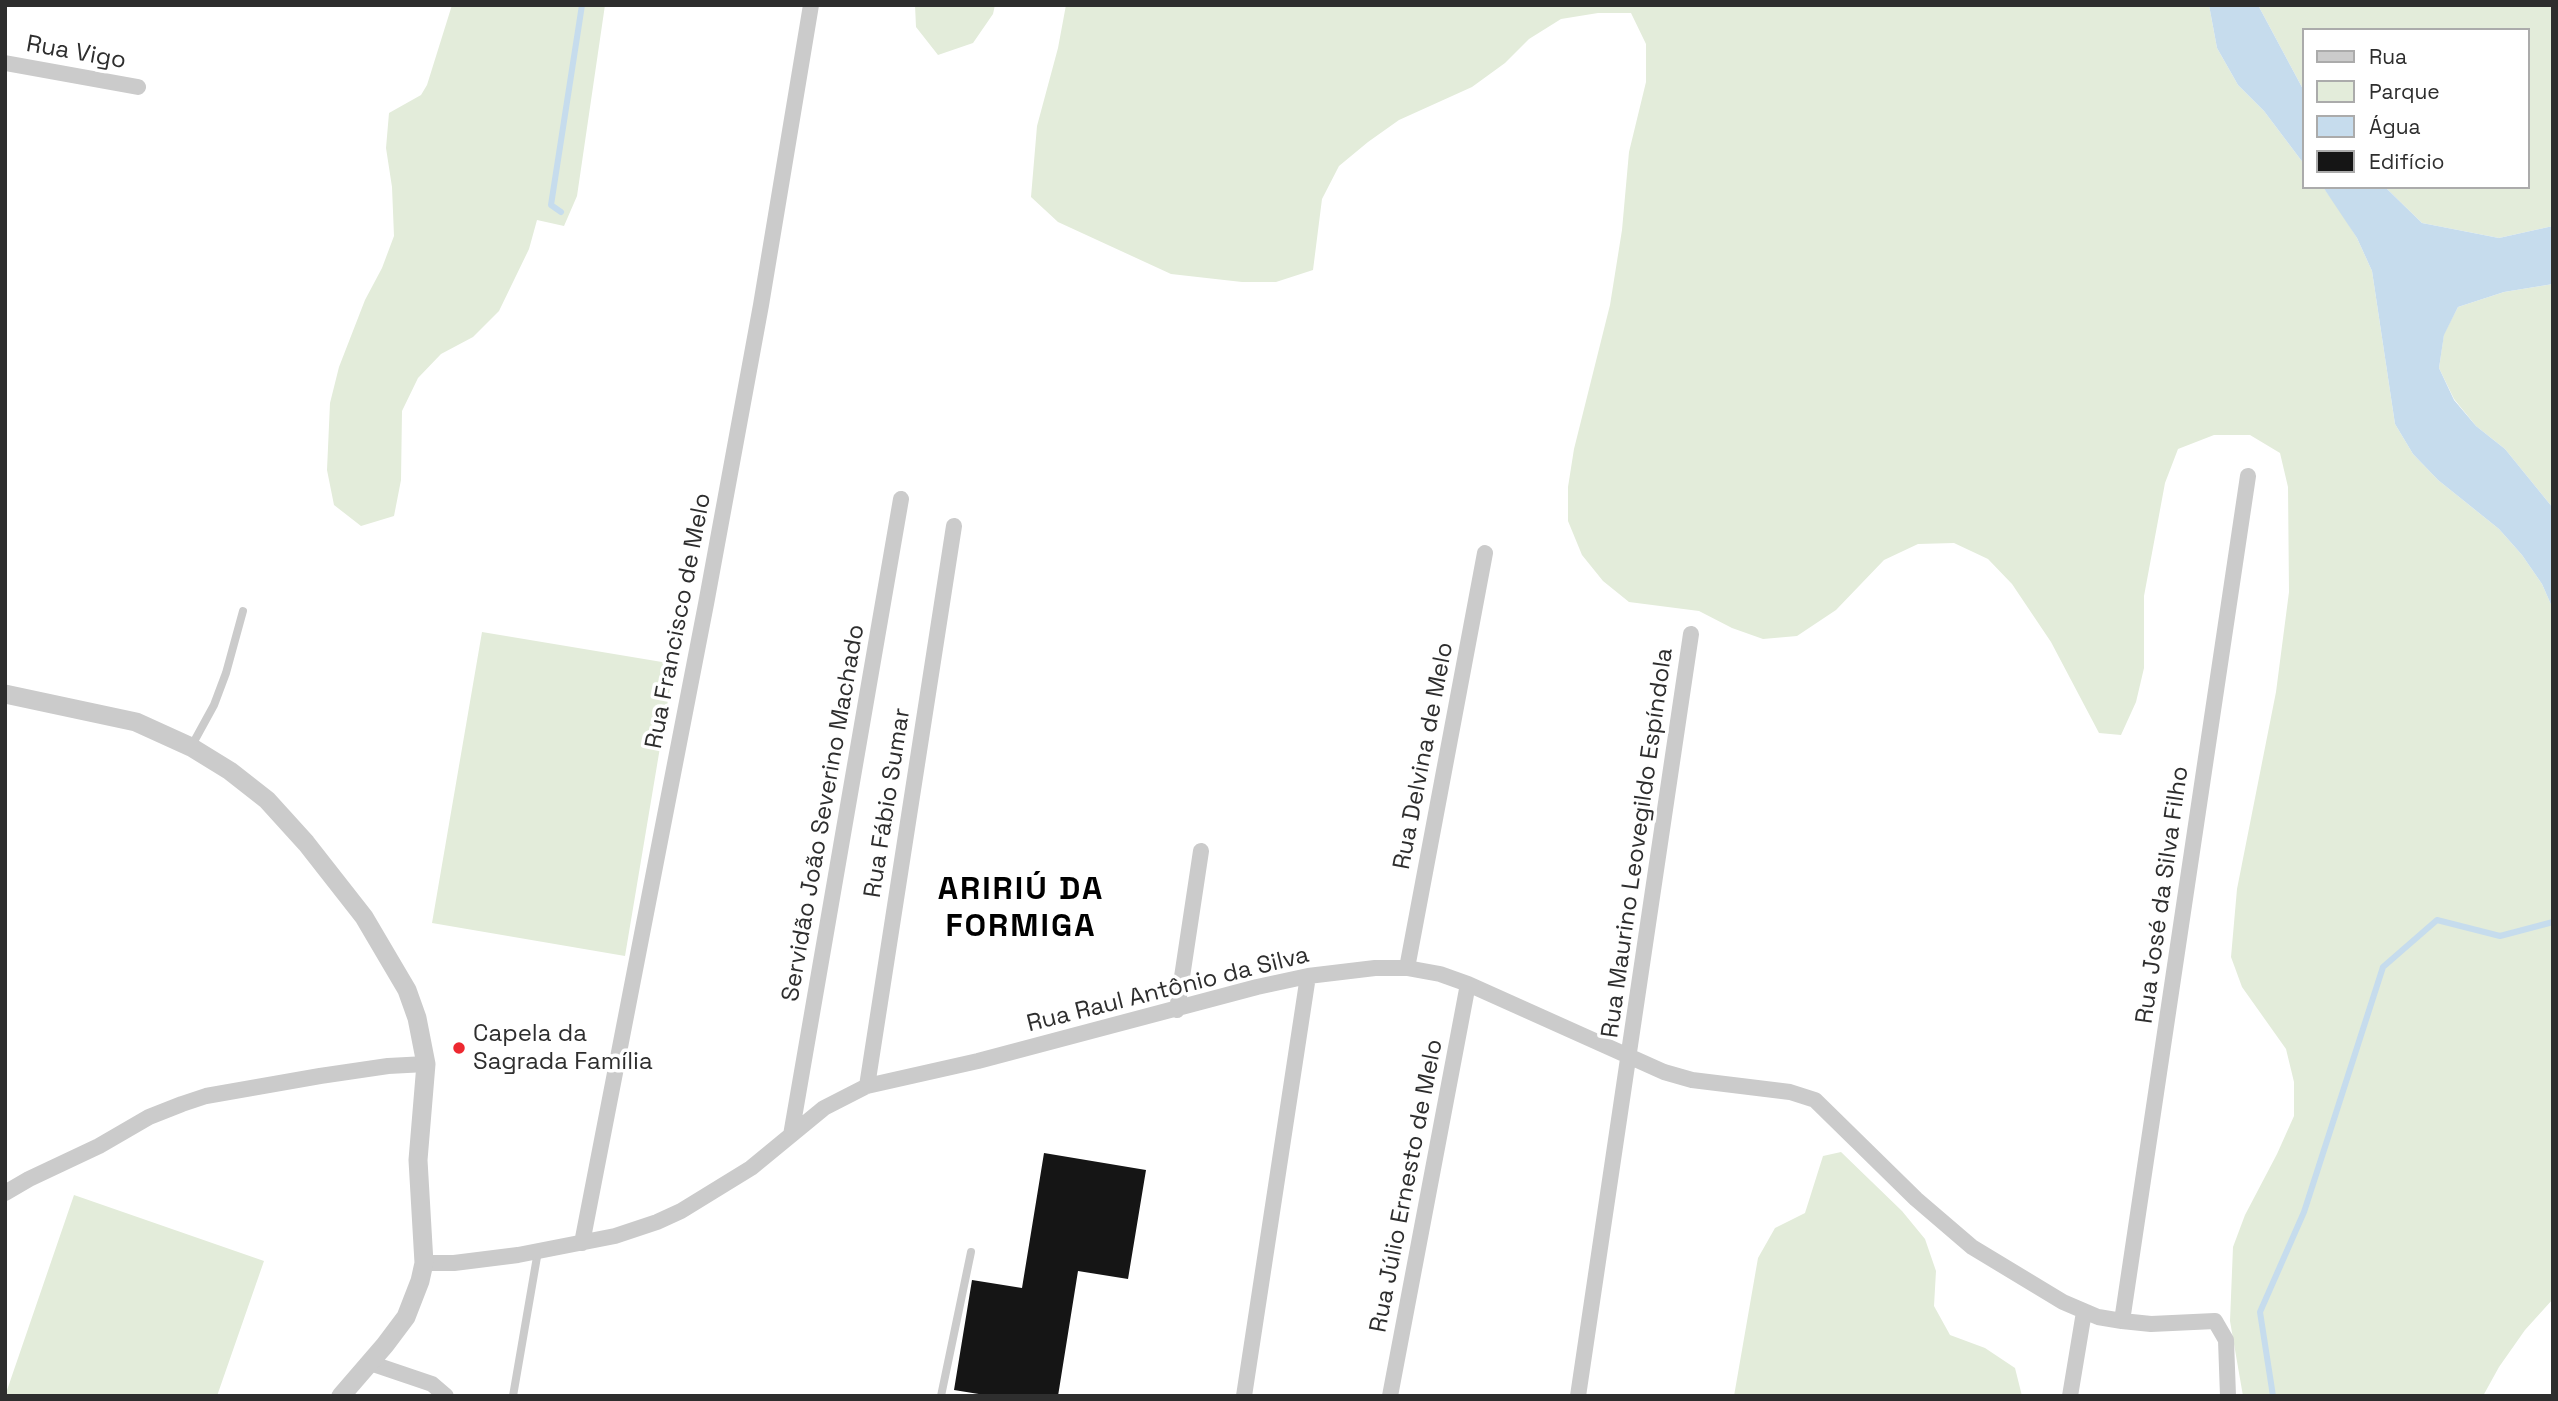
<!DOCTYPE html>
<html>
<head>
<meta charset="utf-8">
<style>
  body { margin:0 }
  #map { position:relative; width:2558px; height:1401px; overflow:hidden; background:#fff; font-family:"Space Grotesk",sans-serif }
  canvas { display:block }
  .frame { position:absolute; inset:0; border:7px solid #2e2e2e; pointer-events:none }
  .legend { position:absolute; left:2302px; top:28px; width:228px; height:161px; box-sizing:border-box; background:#fff; border:2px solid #ababab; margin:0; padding:9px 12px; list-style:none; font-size:21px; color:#2e2e2e }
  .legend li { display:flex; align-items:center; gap:14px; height:35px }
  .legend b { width:35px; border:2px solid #ababab }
</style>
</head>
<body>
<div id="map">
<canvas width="2558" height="1401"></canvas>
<div class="frame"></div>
<ul class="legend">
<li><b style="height:9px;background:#cbcbcb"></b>Rua</li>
<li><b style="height:19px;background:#e3ecda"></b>Parque</li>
<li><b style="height:19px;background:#c6dced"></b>Água</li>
<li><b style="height:19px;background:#151515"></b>Edifício</li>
</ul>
</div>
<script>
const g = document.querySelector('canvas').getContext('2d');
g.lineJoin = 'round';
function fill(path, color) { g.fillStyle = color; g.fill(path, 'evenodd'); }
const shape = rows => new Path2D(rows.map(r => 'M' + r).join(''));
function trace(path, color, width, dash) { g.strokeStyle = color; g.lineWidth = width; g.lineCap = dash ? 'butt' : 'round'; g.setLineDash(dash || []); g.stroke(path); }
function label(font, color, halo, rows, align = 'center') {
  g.font = font + ' "Space Grotesk",sans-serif'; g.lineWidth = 7; g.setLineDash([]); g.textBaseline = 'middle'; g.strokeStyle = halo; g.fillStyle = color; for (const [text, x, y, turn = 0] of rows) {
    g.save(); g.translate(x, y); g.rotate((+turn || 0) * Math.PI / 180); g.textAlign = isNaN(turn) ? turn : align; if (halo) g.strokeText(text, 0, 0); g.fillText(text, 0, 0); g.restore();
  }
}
const green = shape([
  [452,5,605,5,577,196,564,226,537,220,529,249,499,311,473,337,441,354,418,378,402,411,401,480,394,516,361,526,334,505,327,470,330,403,339,367,365,300,382,268,394,236,392,187,386,148,389,113,421,95,427,85],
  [915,5,995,5,993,14,973,43,938,55,916,27],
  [1066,5,2209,5,2217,48,2238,85,2264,111,2304,164,2304,187,2323,187,2337,206,2357,238,2372,271,2395,424,2413,454,2438,480,2499,529,2522,555,2542,584,2553,609,2553,1299,2525,1330,2499,1367,2483,1396,2243,1396,2230,1321,2233,1247,2245,1215,2277,1154,2294,1116,2294,1082,2286,1049,2242,987,2231,957,2237,889,2276,692,2289,592,2288,487,2280,453,2250,435,2214,435,2178,449,2165,483,2144,596,2144,668,2136,702,2121,735,2099,733,2051,642,2012,584,1988,559,1954,543,1918,544,1884,560,1836,610,1797,636,1763,639,1732,628,1699,611,1629,602,1603,581,1582,555,1568,521,1568,487,1574,449,1610,305,1622,230,1629,152,1646,82,1646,44,1631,13,1598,13,1561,19,1529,39,1505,63,1472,87,1399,120,1368,142,1339,166,1322,199,1313,270,1276,282,1242,282,1171,274,1058,222,1031,197,1037,126,1058,48],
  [2258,5,2553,5,2553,226,2499,238,2422,223,2385,187,2528,187,2528,30,2304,30,2304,91],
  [2553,284,2553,508,2505,449,2476,426,2454,399,2439,368,2444,334,2458,307,2504,292],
  [482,632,674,664,625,956,432,923],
  [1841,1152,1902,1211,1925,1239,1936,1271,1934,1306,1950,1335,1985,1348,2015,1368,2022,1396,1734,1396,1758,1258,1775,1228,1805,1213,1823,1156],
  [74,1195,264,1261,217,1396,5,1396]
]);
const water = shape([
  [2209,5,2258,5,2304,91,2304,164,2264,111,2238,85,2217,48],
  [2323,187,2385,187,2422,223,2499,238,2553,226,2553,284,2504,292,2458,307,2444,335,2439,368,2454,400,2476,426,2505,449,2553,508,2553,609,2542,584,2522,555,2499,529,2438,480,2413,454,2395,424,2372,271,2357,238]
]);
const stream = shape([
  [561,212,551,205,582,5],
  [2273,1396,2260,1312,2304,1212,2383,967,2437,920,2500,936,2553,922]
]);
const building = shape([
  [1044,1153,1146,1170,1128,1279,1078,1271,1058,1396,991,1396,954,1390,972,1280,1022,1288]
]);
const service = shape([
  [191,747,214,705,226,673,243,611],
  [513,1396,538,1251],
  [941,1396,971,1252]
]);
const minor = shape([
  [5,63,138,87],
  [1407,968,1485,553],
  [1177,1010,1201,851],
  [867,1086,954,526],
  [791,1135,901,499],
  [5,1193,29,1179,99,1146,149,1117,182,1104,206,1096,320,1076,388,1066,426,1064],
  [582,1243,706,604,761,305,811,5],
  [424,1263,454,1263,518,1255,615,1236,657,1222,681,1211,751,1168,824,1108,867,1086,978,1061,1257,987,1308,976,1375,968,1407,968,1440,974,1468,984,1664,1072,1692,1080,1790,1092,1815,1100,1916,1199,1972,1247,2063,1302,2098,1317,2122,1321,2151,1324,2215,1321,2226,1340,2228,1396],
  [2122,1321,2248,476],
  [370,1363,432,1384,446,1396],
  [1244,1396,1308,976],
  [1390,1396,1468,984],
  [1578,1396,1691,634],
  [2070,1396,2084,1312]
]);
const tertiary = shape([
  [5,694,136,722,191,747,230,771,267,800,306,843,364,917,407,990,417,1018,426,1064,418,1160,424,1263,420,1281,406,1317,385,1345,341,1396]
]);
const markers = [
  [459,1048,7,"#ed2830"]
];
const streetNames = [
  ["Rua Vigo",76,53,10],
  ["Rua Francisco de Melo",679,621,-79],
  ["Rua Delvina de Melo",1424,756,-79],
  ["Rua Fábio Sumar",888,803,-81],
  ["Servidão João Severino Machado",824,813,-80],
  ["Rua Maurino Leovegildo Espíndola",1638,843,-82],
  ["Rua José da Silva Filho",2163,895,-82],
  ["Rua Raul Antônio da Silva",1168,990,-14],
  ["Rua Júlio Ernesto de Melo",1407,1186,-79]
];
const poiNames = [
  ["Capela da",473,1034],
  ["Sagrada Família",473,1062]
];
const districtNames = [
  ["ARIRIÚ DA",1021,890],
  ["FORMIGA",1021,927]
];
fill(green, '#e3ecda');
fill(water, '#c6dced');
trace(stream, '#c6dced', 6);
fill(building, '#151515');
trace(service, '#cbcbcb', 8);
trace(minor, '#cbcbcb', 16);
trace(tertiary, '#cbcbcb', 19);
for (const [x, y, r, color] of markers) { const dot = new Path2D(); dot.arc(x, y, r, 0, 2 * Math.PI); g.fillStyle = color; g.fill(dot); trace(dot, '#fff', 2.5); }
label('24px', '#2e2e2e', '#fff', streetNames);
label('24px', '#2e2e2e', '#fff', poiNames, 'left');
g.letterSpacing = '2px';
label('bold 32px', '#000', '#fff', districtNames);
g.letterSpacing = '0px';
</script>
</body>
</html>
